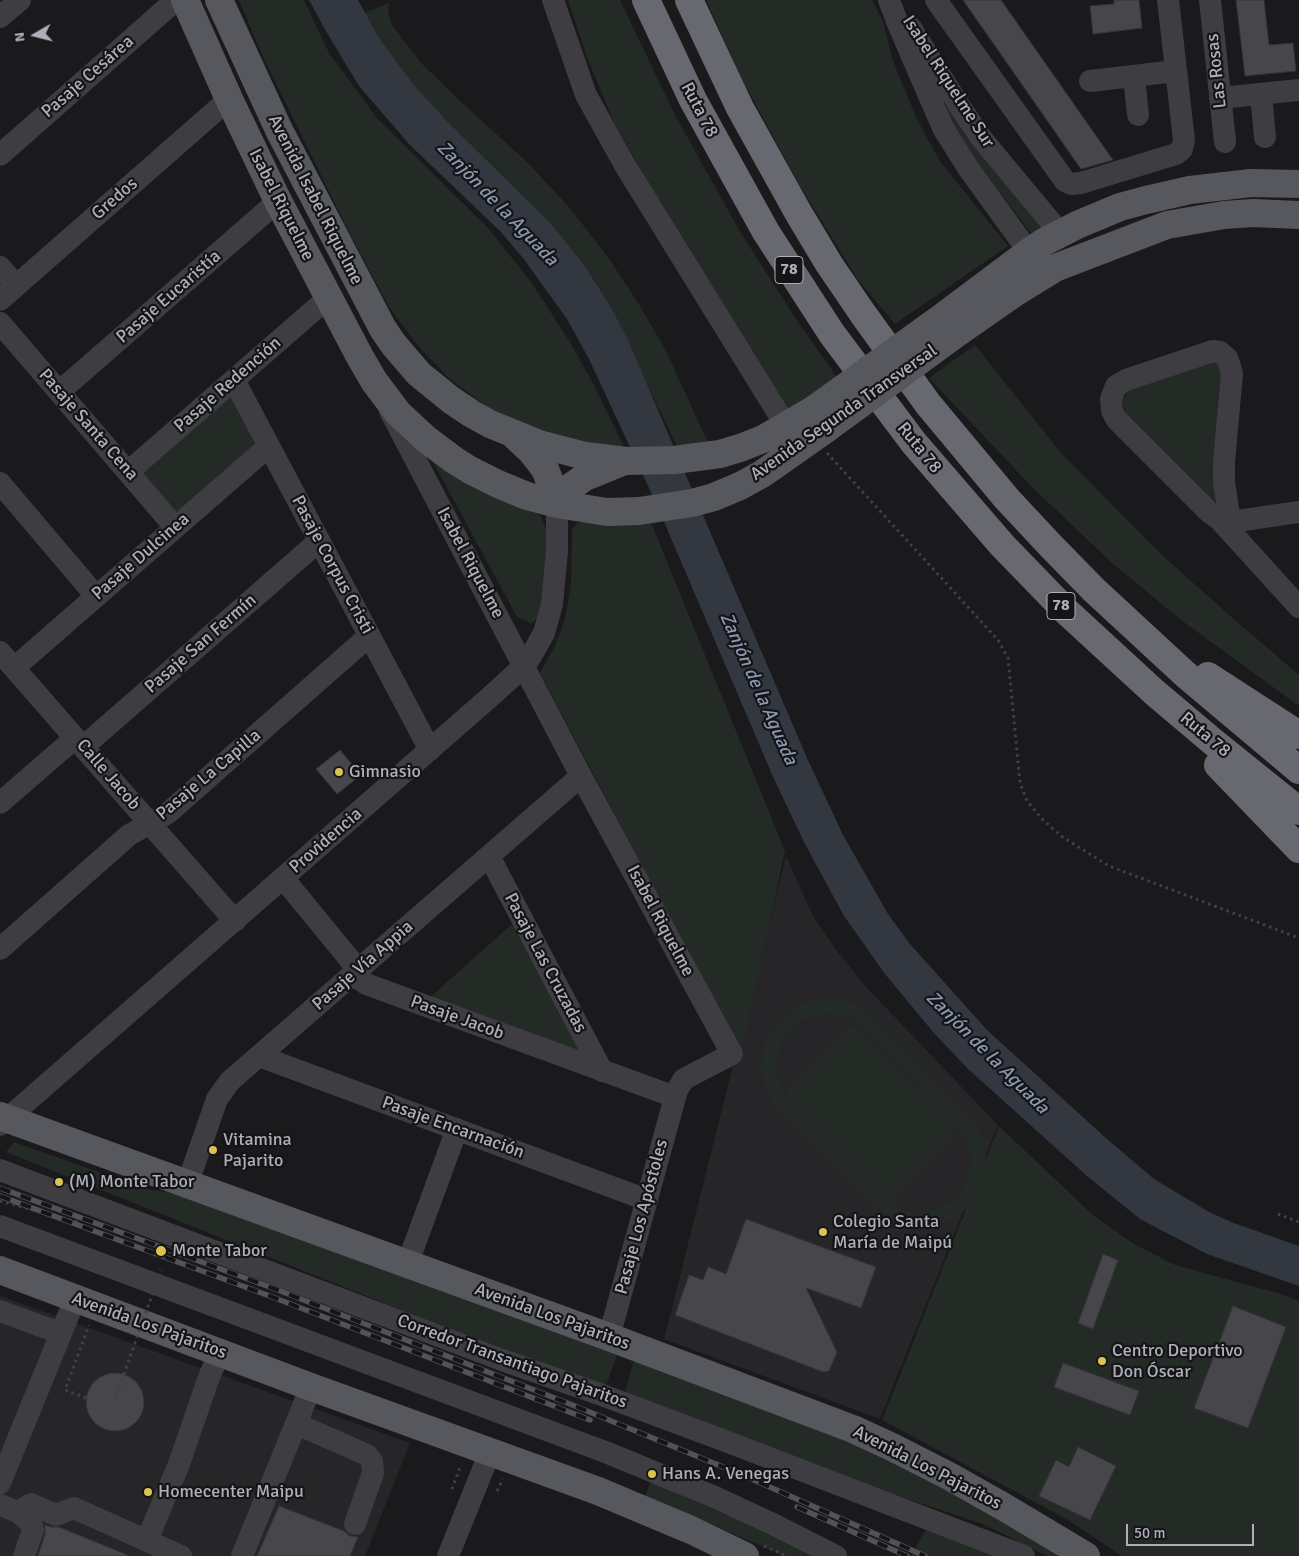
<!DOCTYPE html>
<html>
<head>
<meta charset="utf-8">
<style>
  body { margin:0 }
  #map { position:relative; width:1299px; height:1556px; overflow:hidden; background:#1a191b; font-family:Signika,sans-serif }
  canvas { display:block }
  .north { position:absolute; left:10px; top:10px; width:50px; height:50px; -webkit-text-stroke:4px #151416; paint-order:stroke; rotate:262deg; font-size:14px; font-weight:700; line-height:20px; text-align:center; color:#aeafb9 }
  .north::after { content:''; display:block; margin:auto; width:18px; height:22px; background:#aeafb9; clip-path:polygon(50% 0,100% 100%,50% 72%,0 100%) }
  .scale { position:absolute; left:1126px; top:1524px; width:128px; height:22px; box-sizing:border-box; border:2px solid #aeafb9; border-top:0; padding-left:6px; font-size:15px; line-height:18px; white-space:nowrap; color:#aeafb9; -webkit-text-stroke:4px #151416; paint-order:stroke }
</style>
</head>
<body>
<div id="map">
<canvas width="1299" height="1556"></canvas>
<div class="north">N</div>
<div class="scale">50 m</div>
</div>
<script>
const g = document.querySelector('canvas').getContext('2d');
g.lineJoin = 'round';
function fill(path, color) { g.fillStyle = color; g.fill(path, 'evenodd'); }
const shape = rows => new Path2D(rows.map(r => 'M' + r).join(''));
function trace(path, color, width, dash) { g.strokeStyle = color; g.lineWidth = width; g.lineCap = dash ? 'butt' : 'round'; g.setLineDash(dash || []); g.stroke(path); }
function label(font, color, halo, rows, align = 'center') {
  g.font = font + ' Signika,sans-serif'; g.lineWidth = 4.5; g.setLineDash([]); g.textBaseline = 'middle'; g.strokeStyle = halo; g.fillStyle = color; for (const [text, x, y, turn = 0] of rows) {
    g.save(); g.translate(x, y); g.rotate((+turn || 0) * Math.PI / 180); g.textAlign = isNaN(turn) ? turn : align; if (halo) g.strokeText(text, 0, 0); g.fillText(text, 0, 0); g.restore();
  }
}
const built = shape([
  [786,856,813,916,836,950,868,989,998,1125,880,1419,664,1339],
  [0,1296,410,1443,365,1556,0,1556]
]);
const green = shape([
  [239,0,304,0,329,53,377,118,488,228,531,282,570,342,593,383,625,449,571,443,497,414,450,379,418,346,389,307,347,228,264,59],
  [568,0,620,0,675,115,742,235,796,319,837,377,788,411,648,183,614,122,588,60],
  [706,0,872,0,883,21,893,61,916,117,939,160,1008,246,895,324,858,280,800,186,743,81],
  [389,3,388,12,392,25,422,64,459,100,527,162,568,206,608,257,640,306,666,351,711,449,683,459,645,380,628,340,610,305,584,265,553,226,447,121,414,85,379,38,364,13],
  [957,105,1050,231,1037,241,960,140,943,107],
  [975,345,1061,453,1163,556,1235,620,1299,675,1299,706,1181,620,1111,562,1033,488,929,378],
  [1216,361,1223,373,1217,502,1207,501,1127,417,1122,401,1129,390],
  [231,392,261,448,181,517,141,471],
  [428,453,497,497,540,515,546,529,548,577,544,609,532,624,517,617],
  [650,520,785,851,741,1053,540,673,555,646,565,619,571,583,572,530,577,523,583,521],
  [512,924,585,1059,427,1000],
  [825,999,836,999,851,1003,866,1011,878,1022,976,1126,984,1144,986,1158,999,1126,1093,1215,1134,1244,1175,1265,1281,1294,1299,1301,1299,1556,1122,1556,1068,1520,882,1420,966,1209,948,1221,939,1224,924,1227,910,1227,894,1223,775,1105,768,1094,762,1070,762,1060,766,1041,772,1030,781,1019,792,1009,804,1003],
  [826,1013,846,1016,858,1023,964,1134,970,1148,971,1167,966,1185,953,1201,935,1211,922,1213,901,1210,786,1097,781,1088,776,1069,779,1047,791,1029,800,1021,809,1017],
  [852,1026,957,1133,891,1198,786,1092],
  [14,1142,147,1189,183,1195,617,1355,604,1391,6,1152],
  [634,1360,882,1450,1067,1556,1047,1556,983,1524,848,1479,624,1395],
  [655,1470,834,1556,781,1556,771,1550,645,1496],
  [926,1529,994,1556,911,1556]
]);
const water = shape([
  [309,0,358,0,379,38,414,85,447,121,553,226,584,265,610,305,628,340,807,758,843,835,888,914,910,944,987,1030,1107,1139,1154,1179,1209,1212,1231,1222,1299,1246,1299,1286,1207,1254,1140,1219,1087,1176,967,1068,934,1033,885,974,844,916,805,844,774,779,656,503,589,359,567,319,523,258,501,232,410,145,359,86,327,33]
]);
const building = shape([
  [963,0,1001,0,1113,160,1081,169,963,0],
  [1114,0,1139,0,1142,28,1093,34,1090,6,1114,4,1114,0],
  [1236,0,1264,0,1269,45,1293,43,1296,71,1245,76,1236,0],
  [340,750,361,775,337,794,316,769,340,750],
  [746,1219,876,1267,861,1308,806,1288,837,1352,829,1371,823,1372,675,1315,689,1275,703,1280,708,1267,726,1274,746,1219],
  [1103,1254,1118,1260,1093,1329,1078,1323,1103,1254],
  [1233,1306,1286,1327,1248,1428,1194,1408,1233,1306],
  [1063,1363,1139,1391,1130,1415,1054,1387,1063,1363],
  '86 1402a29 29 0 1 1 58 0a29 29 0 1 1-58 0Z',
  [1078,1447,1116,1466,1090,1520,1039,1496,1056,1460,1069,1467,1078,1447],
  [279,1506,344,1531,350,1536,358,1537,350,1556,257,1556,279,1506],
  [45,1525,51,1527,59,1527,130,1556,38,1556,45,1534,45,1525]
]);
const path = shape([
  [827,453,998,640,1008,658,1020,783,1027,801,1041,818,1061,836,1109,866,1299,938],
  [0,1201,78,1222],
  [1278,1214,1299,1222],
  [86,1398,65,1390,89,1325],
  [452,1489,461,1465],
  [497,1491,503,1479],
  [764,1546,787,1556]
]);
const minor = shape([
  [553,0,586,95,626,167,786,426],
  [889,0,898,24,943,128,968,168,1029,252],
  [936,0,1065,181,1071,184,1081,183,1176,154,1182,149,1184,140,1168,0],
  [1210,0,1225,142],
  [0,17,20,0],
  [911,28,960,107,982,139,1060,233],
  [1134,76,1138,115],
  [1090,81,1176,71],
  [1261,94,1265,137],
  [1220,98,1299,90],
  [0,155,176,0],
  [0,267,16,285],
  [0,300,229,99],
  [0,323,175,527],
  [234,380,430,750],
  [59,392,278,201],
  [390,411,581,776,732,1054,684,1079,677,1090,609,1337],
  [128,472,329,297],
  [0,483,96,596],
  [1219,519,1299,607],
  [1230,522,1224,482,1224,462,1232,374,1230,366,1227,358,1220,352,1213,351,1126,380,1116,386,1111,399,1112,411,1117,420,1209,512,1219,519,1230,522,1299,512],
  [0,652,235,921],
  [14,668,269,446],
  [83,747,319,541],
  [0,803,75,738],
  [489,856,602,1071],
  [283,878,351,961,360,979,366,984,675,1097],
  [0,949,129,835,168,813,369,636],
  [259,1056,647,1200],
  [0,1125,490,697,524,666,531,656,544,633,552,604,557,551,557,504],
  [0,1170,502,1360,602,1395,728,1442,1024,1556],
  [187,1185,217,1099,230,1081,581,776],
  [0,1226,608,1453,717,1498,777,1526,836,1556],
  [407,1265,457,1129],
  [0,1311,60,1333],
  [297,1424,367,1455,372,1461,373,1473,355,1524],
  [0,1483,75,1299],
  [0,1505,18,1512,31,1504,56,1515,74,1508,181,1556],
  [18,1512,31,1523,33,1530,24,1556],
  [147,1540,179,1464,209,1377,220,1352],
  [242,1556,311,1387],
  [448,1556,490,1452]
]);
const major = shape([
  [185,0,229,99,278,201,360,357,374,381,398,413,426,439,454,460,470,470,498,484,527,496,557,504,607,512,639,511,692,503,714,497,740,486,762,474,826,429],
  [219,0,279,130,383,329,394,345,419,374,451,400,472,414,490,424,539,444,585,456,627,461,674,460,720,454,740,448,763,439,813,410],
  [945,315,1029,252,1044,242,1077,225,1120,207,1146,200,1190,190,1251,183,1299,184],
  [960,331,1016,292,1055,268,1167,225,1224,215,1253,213,1299,215],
  [516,437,531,451,545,469,553,490,557,504],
  [557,504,572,486,585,477,622,462],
  [0,1116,609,1337,853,1429,892,1447,949,1476,1004,1507,1086,1556],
  [0,1270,311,1387,598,1491,691,1530,745,1556]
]);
const highway = shape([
  [646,0,693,100,766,232,832,334,914,443,1002,545,1066,611,1154,692,1212,741,1299,811],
  [689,0,740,108,799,214,829,264,863,314,928,404,1007,499,1050,545,1094,590,1186,675,1299,770],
  [1208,676,1299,735],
  [1218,765,1299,849]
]);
const rail = shape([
  [0,1188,278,1290,570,1404,745,1476,925,1556],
  [0,1196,275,1298,590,1420],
  [797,1507,907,1556]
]);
const pathBridge = shape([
  [115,1399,161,1270]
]);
const majorBridge = shape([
  [813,410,945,315],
  [826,429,960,331]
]);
const markers = [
  [339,772,5,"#dbc351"],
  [213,1150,5,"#dbc351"],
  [59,1182,5,"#dbc351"],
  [823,1232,5,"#dbc351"],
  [161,1251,6,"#dbc351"],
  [1102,1361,5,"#dbc351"],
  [652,1474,5,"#dbc351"],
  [148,1492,5,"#dbc351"]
];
const shields = [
  [789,270,28],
  [1061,606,28]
];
const shieldNames = [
  ["78",789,270],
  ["78",1061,606]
];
const streetNames = [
  ["Las Rosas",1217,71,-96],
  ["Pasaje Cesárea",88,77,-41],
  ["Isabel Riquelme Sur",948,82,57],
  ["Ruta 78",699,110,62],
  ["Gredos",115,199,-41],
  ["Avenida Isabel Riquelme",315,200,63],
  ["Isabel Riquelme",281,205,63],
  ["Pasaje Eucaristía",169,297,-41],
  ["Pasaje Redención",228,385,-41],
  ["Avenida Segunda Transversal",844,413,-35],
  ["Pasaje Santa Cena",88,425,49],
  ["Ruta 78",919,448,51],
  ["Pasaje Dulcinea",141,557,-41],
  ["Isabel Riquelme",470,563,62],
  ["Pasaje Corpus Cristi",332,565,62],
  ["Pasaje San Fermín",201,644,-41],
  ["Ruta 78",1205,735,40],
  ["Calle Jacob",108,775,49],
  ["Pasaje La Capilla",209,775,-40],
  ["Providencia",326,841,-41],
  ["Isabel Riquelme",660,921,62],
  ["Pasaje Las Cruzadas",545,963,62],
  ["Pasaje Vía Appia",363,966,-41],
  ["Pasaje Jacob",457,1018,20],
  ["Pasaje Encarnación",453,1128,20],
  ["Pasaje Los Apóstoles",642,1217,-75],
  ["Avenida Los Pajaritos",552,1317,20],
  ["Avenida Los Pajaritos",149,1326,20],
  ["Corredor Transantiago Pajaritos",512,1362,20],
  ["Avenida Los Pajaritos",927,1468,27]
];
const poiNames = [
  ["Gimnasio",349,772],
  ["Vitamina",223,1140],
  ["Pajarito",223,1161],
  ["(M) Monte Tabor",69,1182],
  ["Colegio Santa",833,1222],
  ["María de Maipú",833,1243],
  ["Monte Tabor",172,1251],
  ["Centro Deportivo",1112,1351],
  ["Don Óscar",1112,1372],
  ["Hans A. Venegas",662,1474],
  ["Homecenter Maipu",158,1492]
];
const waterNames = [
  ["Zanjón de la Aguada",497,204,46],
  ["Zanjón de la Aguada",758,689,66],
  ["Zanjón de la Aguada",987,1053,45]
];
fill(built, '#262628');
fill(green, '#242b26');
fill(water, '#333840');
fill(building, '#47474b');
trace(building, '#343437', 1);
trace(path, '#414247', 3, [2.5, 4]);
trace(minor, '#3d3d42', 22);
trace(major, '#57585e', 28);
trace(highway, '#686870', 28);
trace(rail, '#525358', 5.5);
trace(rail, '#151416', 4, [11]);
trace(pathBridge, '#414247', 3, [2.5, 4]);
trace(majorBridge, '#57585e', 28);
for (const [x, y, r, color] of markers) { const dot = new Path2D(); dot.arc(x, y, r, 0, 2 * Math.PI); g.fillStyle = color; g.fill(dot); trace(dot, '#151416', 2); }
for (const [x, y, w] of shields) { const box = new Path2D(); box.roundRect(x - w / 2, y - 13.5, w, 27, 4); g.fillStyle = '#151416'; g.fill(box); trace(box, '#aeafb9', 1); }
label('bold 16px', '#aeafb9', null, shieldNames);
label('18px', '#aeafb9', '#151416', streetNames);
label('18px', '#aeafb9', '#151416', poiNames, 'left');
label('italic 19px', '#8997af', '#151416', waterNames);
</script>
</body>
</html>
